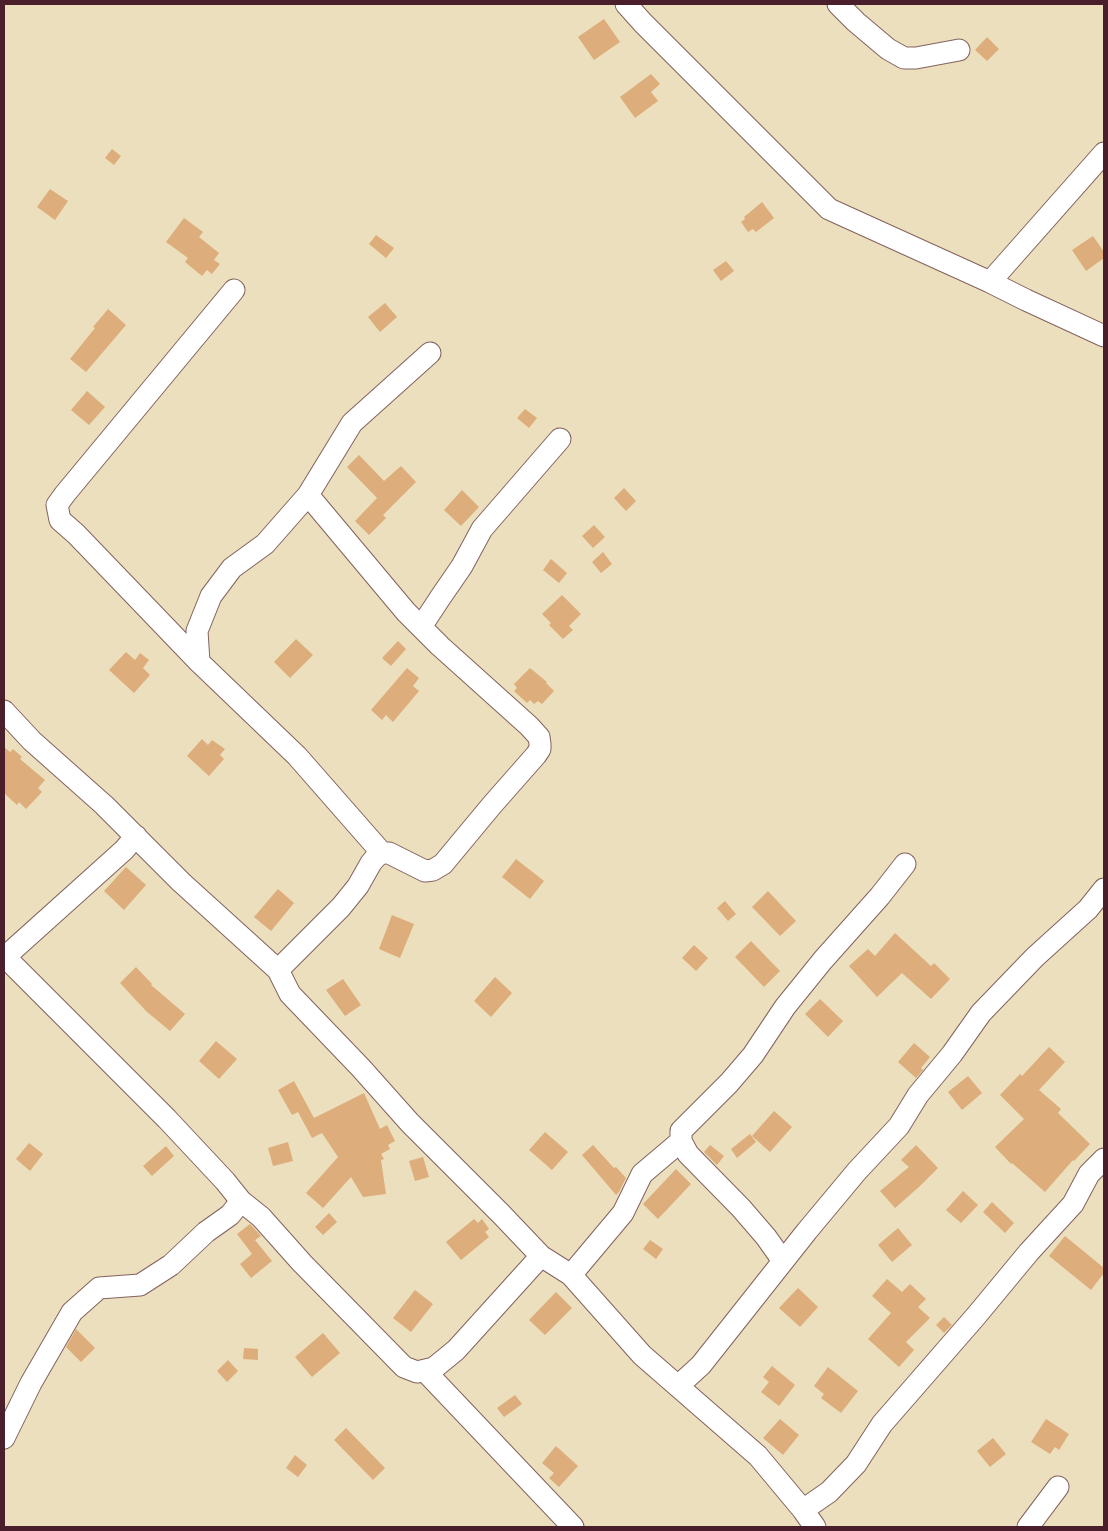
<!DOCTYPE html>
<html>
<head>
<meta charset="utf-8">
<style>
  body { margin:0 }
  #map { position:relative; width:1108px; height:1531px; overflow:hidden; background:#ecdfbd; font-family:Caveat,sans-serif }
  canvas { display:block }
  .frame { position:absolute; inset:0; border:5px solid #4a1f2b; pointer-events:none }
</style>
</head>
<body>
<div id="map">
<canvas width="1108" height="1531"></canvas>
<div class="frame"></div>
</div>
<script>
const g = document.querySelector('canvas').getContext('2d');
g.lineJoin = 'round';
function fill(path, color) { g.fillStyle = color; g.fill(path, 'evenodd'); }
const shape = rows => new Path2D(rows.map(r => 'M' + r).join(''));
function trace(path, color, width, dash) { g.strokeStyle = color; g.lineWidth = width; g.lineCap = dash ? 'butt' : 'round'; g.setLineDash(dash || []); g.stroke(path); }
const building = shape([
  [604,19,620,42,594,60,578,37],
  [987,37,999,49,987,61,975,50],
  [651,74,660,84,651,92,658,101,635,118,620,97],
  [112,149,121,156,114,165,105,158],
  [50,189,68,201,55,220,37,207],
  [762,202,774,218,756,232,753,229,748,232,741,222,745,219,744,217],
  [184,218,203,232,199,237,219,253,214,260,220,264,212,274,207,270,202,276,185,262,188,258,166,242],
  [376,235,394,248,386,258,369,244],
  [1093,236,1104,252,1104,258,1086,271,1072,250],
  [726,261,734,271,721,281,713,270],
  [385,303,397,317,380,332,368,317],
  [108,309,126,325,86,372,70,359,95,328,93,327],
  [87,391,105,407,89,425,71,410],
  [525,409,537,418,529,428,517,418],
  [359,455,384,481,401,466,416,482,383,515,386,518,369,535,355,521,377,498,347,467],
  [624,488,636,501,626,511,614,498],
  [462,490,479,507,461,526,444,510],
  [594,525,605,537,593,548,582,536],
  [603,552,612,564,601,573,592,562],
  [551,559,567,573,559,583,543,570],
  [562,595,581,614,569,626,573,630,563,639,549,625,551,623,542,614],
  [296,639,313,655,290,678,274,662],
  [398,641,406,649,391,666,382,658],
  [126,652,135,660,140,653,149,660,143,668,150,675,134,693,109,670],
  [407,668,419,678,413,686,419,691,393,722,386,715,382,720,371,710],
  [530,668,547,682,546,683,554,691,542,704,538,701,534,704,530,700,527,703,514,691,517,688,514,684],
  [202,739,208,745,212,740,225,749,220,755,224,759,209,776,187,756],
  [4,747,10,752,13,749,22,757,20,759,45,780,38,788,42,792,26,809,19,802,17,805,4,793],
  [516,859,544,881,530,899,502,877],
  [126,867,146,885,124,910,104,891],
  [278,889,294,903,271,931,254,917],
  [768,891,796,921,780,936,752,907],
  [725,901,736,914,728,921,717,908],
  [392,915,414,924,400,958,379,949],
  [895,933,931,966,934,963,950,979,931,999,902,973,877,997,849,966,868,949,875,956],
  [751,941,780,971,764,987,735,957],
  [694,945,708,958,696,971,682,958],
  [136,967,152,984,151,985,185,1014,170,1031,146,1011,120,983],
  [495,977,512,993,491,1017,474,1001],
  [343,979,361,1005,345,1016,326,990],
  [820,999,843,1021,828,1037,805,1014],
  [216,1041,237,1059,219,1079,199,1061],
  [914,1043,930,1057,921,1068,923,1070,916,1078,898,1062],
  [1049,1047,1065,1062,1039,1090,1061,1109,1058,1113,1090,1144,1074,1161,1073,1160,1045,1192,1012,1163,1011,1164,995,1147,1024,1119,1000,1095,1020,1074,1022,1076],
  [968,1076,982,1093,962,1110,948,1092],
  [294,1081,314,1118,364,1093,380,1129,387,1125,395,1141,388,1145,390,1149,381,1154,384,1159,381,1160,386,1194,363,1197,351,1177,323,1208,306,1193,338,1157,322,1133,312,1138,298,1112,292,1115,278,1090],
  [774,1111,792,1127,770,1152,752,1136],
  [545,1132,568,1152,552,1170,529,1150],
  [750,1134,756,1142,737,1158,731,1149],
  [288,1142,293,1161,273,1166,268,1148],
  [29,1143,43,1154,30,1171,16,1159],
  [593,1145,614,1168,616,1167,626,1178,619,1192,616,1195,582,1155],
  [710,1145,724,1156,717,1165,704,1152],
  [916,1145,938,1168,920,1186,895,1208,880,1191,909,1167,901,1160],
  [166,1146,174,1156,152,1176,143,1166],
  [423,1157,429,1177,415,1181,409,1161],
  [676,1169,691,1184,658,1219,643,1204],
  [963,1191,978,1205,961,1223,946,1210],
  [992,1202,1014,1223,1005,1233,983,1212],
  [329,1213,337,1222,323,1235,315,1227],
  [474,1219,478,1223,482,1219,489,1229,485,1232,489,1237,461,1260,446,1242],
  [250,1224,261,1236,255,1240,272,1261,251,1278,240,1264,252,1254,237,1234],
  [898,1228,912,1245,892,1262,878,1245],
  [1065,1236,1104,1268,1104,1273,1091,1290,1049,1256],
  [650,1240,663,1249,656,1259,643,1249],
  [887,1279,902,1292,910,1284,926,1299,918,1307,930,1318,906,1342,914,1350,899,1367,868,1339,891,1313,872,1296],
  [798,1288,818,1307,800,1327,779,1308],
  [415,1290,433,1304,411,1332,393,1318],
  [556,1292,572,1308,545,1335,529,1320],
  [944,1317,952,1325,944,1333,936,1325],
  [76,1329,95,1348,81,1362,66,1347],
  [323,1333,340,1353,312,1377,295,1357],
  [244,1348,258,1349,258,1360,243,1359],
  [228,1360,238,1371,227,1382,217,1371],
  [772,1366,795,1385,779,1406,761,1392,769,1382,763,1377],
  [828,1367,858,1391,841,1413,821,1398,824,1394,814,1386],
  [515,1395,522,1404,504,1417,497,1408],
  [780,1419,799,1435,783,1455,763,1438],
  [1046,1419,1069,1434,1059,1450,1055,1447,1050,1454,1031,1442],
  [346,1428,385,1468,373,1480,334,1440],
  [993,1438,1006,1454,990,1467,977,1451],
  [556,1446,578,1466,559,1487,549,1478,554,1473,542,1463],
  [295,1455,307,1465,298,1477,286,1468]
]);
const minor = shape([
  [626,4,643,23,829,209,990,282,1026,300,1104,336],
  [838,4,856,22,888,49,904,58,916,58,959,50],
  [990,282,1104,153],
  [234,290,65,494,57,505,60,520,76,534,199,662,297,756,382,853],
  [421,627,440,598,462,566,482,529,560,439],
  [199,662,197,631,211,596,232,568,265,544,308,495,352,423,430,353],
  [4,711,32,741,104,805,181,882,278,970,290,994,361,1068,410,1123,502,1215,541,1256,571,1275,642,1355,758,1456,803,1510,815,1527],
  [4,956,167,1119,225,1181,241,1201,261,1217,302,1263,404,1367,417,1372,434,1368,456,1350,541,1256],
  [5,957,124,850,136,836],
  [278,970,341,907,358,886,371,863,376,857,382,853,389,853,425,871,433,870,443,864,492,805,536,755,540,749,540,744,539,737,529,726,440,646,406,612,308,495],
  [783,1261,766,1237,741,1208,688,1154,681,1141,681,1131,729,1083,753,1055,785,1007,823,960,880,896,905,864],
  [571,1275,623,1213,642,1174,681,1141],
  [425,1371,573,1527],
  [678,1386,701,1365,807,1231,857,1171,899,1126,918,1095,952,1054,981,1013,1035,957,1088,909,1104,889],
  [4,1438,31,1383,72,1312,99,1288,140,1285,171,1265,206,1232,230,1215,241,1201],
  [803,1510,829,1492,856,1464,882,1424,976,1316,1029,1252,1073,1204,1089,1174,1104,1159],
  [1028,1527,1058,1487]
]);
fill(building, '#ddad7b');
trace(minor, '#83625e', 23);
trace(minor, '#fff', 21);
</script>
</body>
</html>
